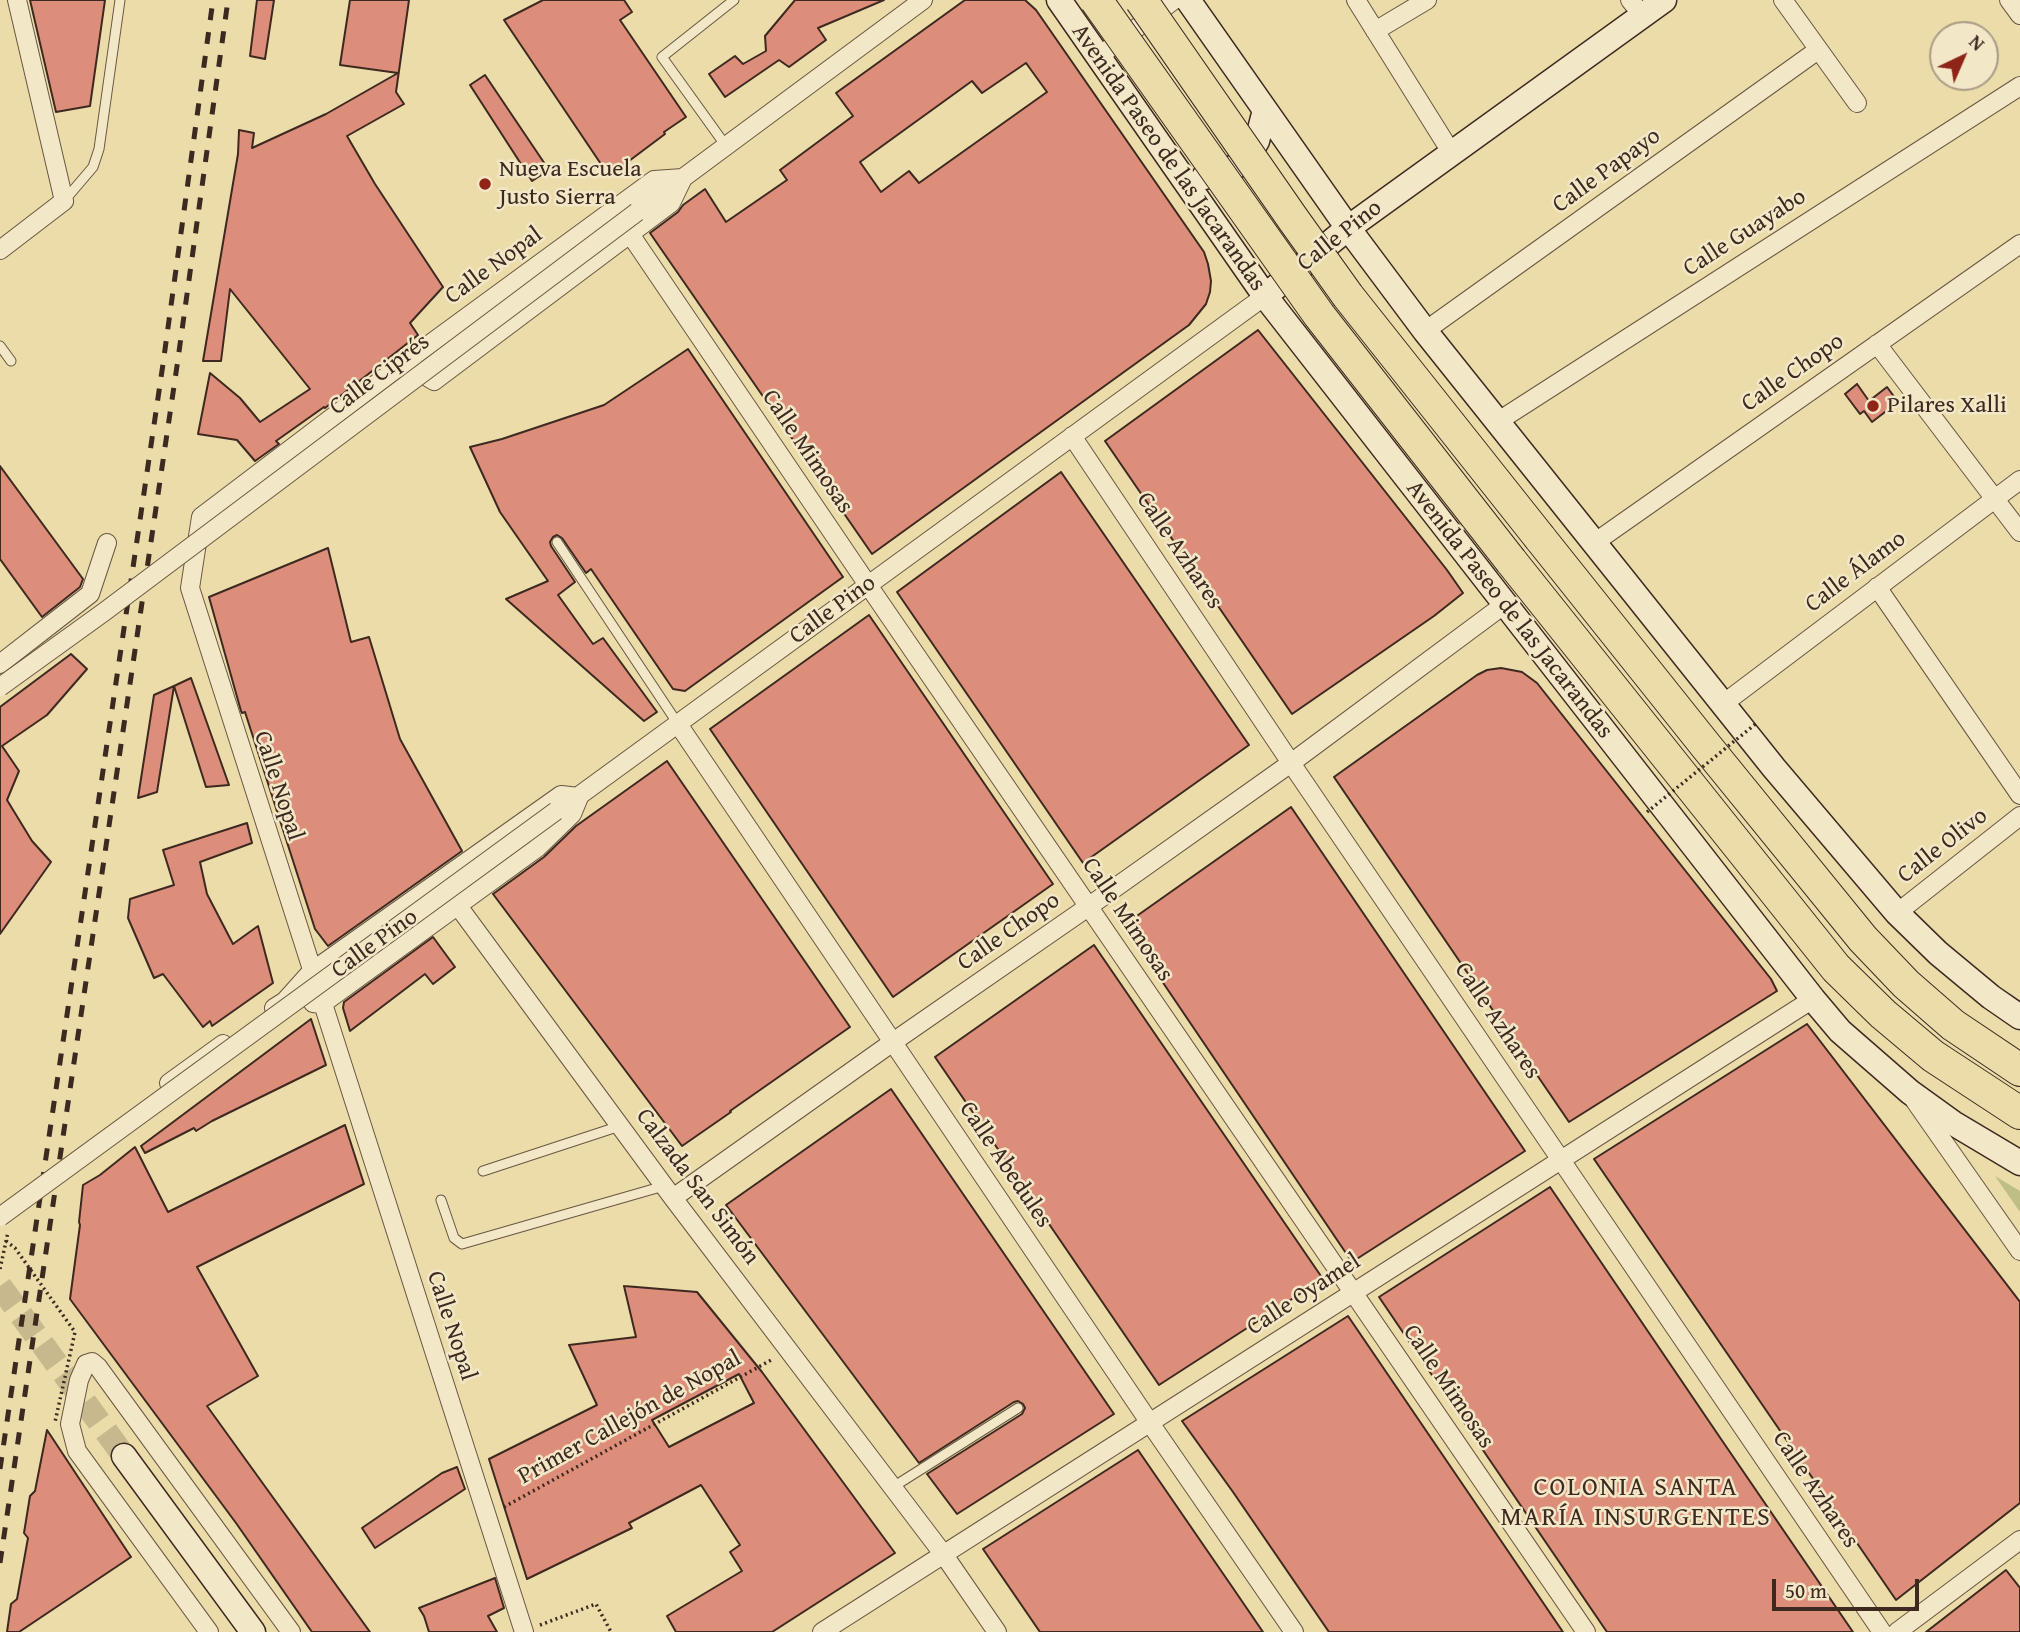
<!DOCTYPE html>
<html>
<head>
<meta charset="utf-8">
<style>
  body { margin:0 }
  #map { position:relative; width:2020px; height:1632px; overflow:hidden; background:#ebdcaa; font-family:"Gentium Book Plus",serif }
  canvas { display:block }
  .north { position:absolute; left:1929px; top:21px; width:70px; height:70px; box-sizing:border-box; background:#f2e8c8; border:2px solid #aa9c85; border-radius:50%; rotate:44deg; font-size:19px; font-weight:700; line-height:28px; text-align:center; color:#3e2920 }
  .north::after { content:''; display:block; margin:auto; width:24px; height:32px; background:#8f2418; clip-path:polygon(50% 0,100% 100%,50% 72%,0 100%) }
  .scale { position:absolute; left:1772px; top:1579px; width:147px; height:32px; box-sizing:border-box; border:4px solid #3e2920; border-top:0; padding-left:9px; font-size:21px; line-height:24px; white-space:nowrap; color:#3e2920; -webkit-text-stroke:5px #f2e8c8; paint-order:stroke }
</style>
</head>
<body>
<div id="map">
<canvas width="2020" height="1632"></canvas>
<div class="north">N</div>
<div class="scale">50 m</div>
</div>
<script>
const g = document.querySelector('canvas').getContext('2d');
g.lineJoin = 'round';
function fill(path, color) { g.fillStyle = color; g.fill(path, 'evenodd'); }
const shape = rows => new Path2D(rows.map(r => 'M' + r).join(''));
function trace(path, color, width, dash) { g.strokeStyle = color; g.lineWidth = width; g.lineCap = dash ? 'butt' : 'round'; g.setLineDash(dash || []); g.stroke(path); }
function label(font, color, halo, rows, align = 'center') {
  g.font = font + ' "Gentium Book Plus",serif'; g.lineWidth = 5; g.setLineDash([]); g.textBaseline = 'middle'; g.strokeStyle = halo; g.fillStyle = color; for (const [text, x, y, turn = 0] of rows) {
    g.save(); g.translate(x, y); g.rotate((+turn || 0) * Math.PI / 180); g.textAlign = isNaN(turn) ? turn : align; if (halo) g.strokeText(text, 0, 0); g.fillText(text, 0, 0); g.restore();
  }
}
const green = shape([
  [1995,1176,2020,1191,2020,1212]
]);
const building = shape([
  [30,0,105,0,90,106,56,112,30,0],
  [257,0,274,0,265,59,250,56,257,0],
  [350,0,409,0,396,92,404,104,347,136,375,184,443,287,410,323,418,335,325,408,324,407,276,441,279,444,255,461,237,440,198,434,210,373,240,398,260,422,310,389,230,289,221,361,203,361,238,154,239,130,254,133,252,148,326,114,398,73,340,65,350,0],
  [543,0,624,0,632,12,620,20,686,117,664,132,665,134,609,176,504,20,543,0],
  [795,0,884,0,818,28,826,40,789,67,779,60,725,97,709,74,735,56,743,64,766,51,765,36,795,0],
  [965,0,1025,0,1036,10,1204,252,1208,264,1211,281,1210,292,1206,304,1189,325,872,554,650,233,678,212,683,205,705,189,726,222,787,180,780,170,853,116,836,93,965,0],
  [1026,63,1047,92,919,183,909,171,881,192,860,162,972,81,982,93,1026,63],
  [485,75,549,170,532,181,470,85,485,75],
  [1258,330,1447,570,1463,593,1434,616,1292,714,1105,441,1258,330],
  [688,349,843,577,685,691,673,689,591,569,586,573,562,538,557,535,553,537,550,542,551,546,575,582,558,595,593,644,603,638,657,712,644,721,506,599,548,581,500,512,470,447,502,439,604,405,688,349],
  [1857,384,1869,401,1887,387,1898,402,1872,422,1864,411,1860,414,1845,394,1857,384],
  [0,466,83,579,80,587,42,617,0,559,0,466],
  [1061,472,1249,745,1083,863,897,592,1061,472],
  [328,548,351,642,369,637,400,739,462,851,328,946,315,929,245,712,242,713,241,711,209,597,328,548],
  [869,615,1053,884,893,997,710,729,869,615],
  [71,654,87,669,47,715,2,746,19,771,7,800,32,841,51,862,0,934,0,707,71,654],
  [1501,668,1522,672,1537,683,1771,979,1777,991,1569,1122,1334,777,1477,675,1487,670,1501,668],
  [191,678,229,785,206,787,174,686,191,678],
  [174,686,157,792,138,798,154,695,174,686],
  [667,761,850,1027,730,1111,731,1112,682,1146,493,894,544,857,576,826,667,761],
  [1291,807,1525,1151,1352,1262,1124,925,1291,807],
  [247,823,252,843,200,862,207,894,233,944,258,926,273,983,212,1026,210,1021,203,1027,163,974,154,978,128,918,130,899,174,885,163,850,247,823],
  [433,937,455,967,433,984,425,974,350,1031,343,1008,344,1002,433,937],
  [1094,945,1323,1279,1159,1385,935,1057,1094,945],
  [311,1019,326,1065,212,1121,196,1131,194,1128,145,1153,141,1146,311,1019],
  [1807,1024,2020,1302,2020,1503,1896,1600,1594,1159,1807,1024],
  [891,1089,1114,1414,957,1514,927,1474,1022,1414,1025,1408,1023,1404,1018,1401,1014,1402,919,1463,726,1205,891,1089],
  [345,1125,364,1184,197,1267,258,1376,207,1406,370,1632,312,1632,236,1523,70,1299,80,1225,79,1222,83,1185,100,1175,135,1147,168,1212,345,1125],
  [1550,1187,1721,1439,1853,1632,1607,1632,1457,1412,1379,1297,1550,1187],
  [624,1286,697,1292,762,1372,895,1553,772,1632,676,1632,667,1616,742,1571,730,1552,740,1545,701,1485,629,1523,632,1528,527,1579,489,1459,597,1405,569,1345,636,1337,624,1286],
  [739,1374,754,1403,669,1447,652,1420,739,1374],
  [1348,1316,1476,1504,1563,1632,1329,1632,1233,1492,1182,1421,1348,1316],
  [47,1430,131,1557,19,1632,7,1632,11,1604,17,1599,28,1538,24,1533,30,1496,35,1491,47,1430],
  [1138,1450,1235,1591,1263,1632,1040,1632,983,1549,1138,1450],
  [457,1467,465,1489,375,1548,362,1528,442,1473,457,1467],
  [2006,1570,2020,1588,2020,1632,1926,1632,2006,1570],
  [495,1578,504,1608,488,1616,497,1632,429,1632,424,1616,419,1608,495,1578]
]);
const secondaryTunnel = shape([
  [0,1286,124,1456]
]);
const path = shape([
  [504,1507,773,1359],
  [540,1625,596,1604,611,1632]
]);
const lane = shape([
  [726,146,662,57,734,0],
  [64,201,93,167,99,149,120,0],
  [0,346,11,361],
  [557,542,678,724],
  [483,1171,620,1126],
  [441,1200,454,1238,462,1244,664,1186],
  [893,1487,1018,1408]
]);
const street = shape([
  [1356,0,1451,152],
  [1630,0,1642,15],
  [1783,0,1857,103],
  [2009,0,2020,15],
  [1375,31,1427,0],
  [1098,57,1174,0],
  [637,212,923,0],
  [630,234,868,585,1586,1632],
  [0,250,64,201,17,0],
  [1425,331,1818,50],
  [1877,344,2020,532],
  [404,363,434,381,671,203,683,178,654,180,404,363,201,517,190,588,524,1632],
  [1497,422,2020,86],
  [1072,436,1291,763,1882,1632],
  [1594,543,2020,244],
  [1877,587,2020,795],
  [0,664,90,594,107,543],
  [1723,704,2020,480],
  [678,724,1150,1423,1294,1632],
  [569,803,1265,296],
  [458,906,673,1198,944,1555,997,1632],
  [1897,913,2020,816],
  [274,1008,285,1001,311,972,561,795,579,797,572,814,537,848,322,1004,313,1003],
  [169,1083,223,1044],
  [1915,1101,2020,1251],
  [673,1198,893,1042,1088,907,1291,763,1505,604],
  [209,1632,77,1451,70,1424,79,1380,86,1364,92,1362,98,1367,291,1632],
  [822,1632,1813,999],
  [1897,1632,2020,1540]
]);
const secondary = shape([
  [1059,0,1265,296,1813,999,1840,1031,1910,1092,1953,1123,2020,1163],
  [1188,0,1348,228,1425,331,1774,768,1897,913,1938,953,1991,997,2020,1017],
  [1204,177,1225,172,1238,165,1249,154,1257,141,1265,110],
  [1265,296,1348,228,1664,0],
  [124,1456,253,1632]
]);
const highway = shape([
  [1540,538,1706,746,1863,939,1906,984,1953,1025,2020,1070],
  [1511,561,1836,968,1883,1014,1933,1056,2020,1113]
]);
const rail = shape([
  [0,1469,163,364,213,0],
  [0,1563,177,366,228,0]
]);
const pathBridge = shape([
  [1647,812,1758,722],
  [6,1241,15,1248,75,1332,55,1422],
  [0,1269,8,1232]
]);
const streetBridge = shape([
  [0,687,104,612,637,212],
  [0,1217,556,811]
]);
const highwayBridge = shape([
  [1096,0,1319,315,1511,561],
  [1141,0,1293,219,1348,296,1540,538]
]);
const markers = [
  [485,184,7,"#8f2418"],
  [1873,406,7,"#8f2418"]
];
const streetNames = [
  ["Avenida Paseo de las Jacarandas",1168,158,55],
  ["Calle Papayo",1607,171,-36],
  ["Calle Guayabo",1745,233,-33],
  ["Calle Pino",1340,236,-38],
  ["Calle Nopal",494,266,-36],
  ["Calle Chopo",1793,373,-35],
  ["Calle Ciprés",380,375,-37],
  ["Calle Mimosas",807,452,56],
  ["Calle Azhares",1179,551,56],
  ["Calle Álamo",1856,572,-37],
  ["Calle Pino",833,610,-36],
  ["Avenida Paseo de las Jacarandas",1509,610,52],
  ["Calle Nopal",278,786,72],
  ["Calle Olivo",1943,846,-38],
  ["Calle Mimosas",1127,920,56],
  ["Calle Chopo",1009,932,-35],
  ["Calle Pino",375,944,-36],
  ["Calle Azhares",1497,1021,56],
  ["Calle Abedules",1005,1165,56],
  ["Calzada San Simón",697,1187,53],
  ["Calle Oyamel",1304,1295,-33],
  ["Calle Nopal",451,1326,72],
  ["Calle Mimosas",1448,1387,56],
  ["Primer Callejón de Nopal",630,1418,-29],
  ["Calle Azhares",1815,1490,56]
];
const poiNames = [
  ["Nueva Escuela",499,170],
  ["Justo Sierra",499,198],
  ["Pilares Xalli",1887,406]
];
const neighbourhoodNames = [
  ["COLONIA SANTA",1636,1488],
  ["MARÍA INSURGENTES",1636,1518]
];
fill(green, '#bdbf84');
fill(building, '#dc8e7b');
trace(building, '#3e2920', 2);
trace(secondaryTunnel, '#c8b88e', 24, [24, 12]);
trace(lane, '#695642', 11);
trace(street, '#695642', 20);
trace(secondary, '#3e2920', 27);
trace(highway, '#3e2920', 34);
trace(path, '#3e2920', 3.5, [2, 3.5]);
trace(lane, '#f2e8c8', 9);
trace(street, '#f2e8c8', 18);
trace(secondary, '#f2e8c8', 24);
trace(highway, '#ebdcaa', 32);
trace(rail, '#3e2920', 5, [12, 12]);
trace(streetBridge, '#695642', 20, []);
trace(highwayBridge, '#3e2920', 34, []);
trace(pathBridge, '#3e2920', 3.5, [2, 3.5]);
trace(streetBridge, '#f2e8c8', 18);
trace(highwayBridge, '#ebdcaa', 32);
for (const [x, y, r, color] of markers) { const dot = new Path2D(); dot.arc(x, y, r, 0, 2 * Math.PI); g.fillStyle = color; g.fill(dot); trace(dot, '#f2e8c8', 2.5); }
label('24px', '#3e2920', '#f2e8c8', streetNames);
label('24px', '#3e2920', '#f2e8c8', poiNames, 'left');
g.letterSpacing = '2px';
label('26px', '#3e2920', '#f2e8c8', neighbourhoodNames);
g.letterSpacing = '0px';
</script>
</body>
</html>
